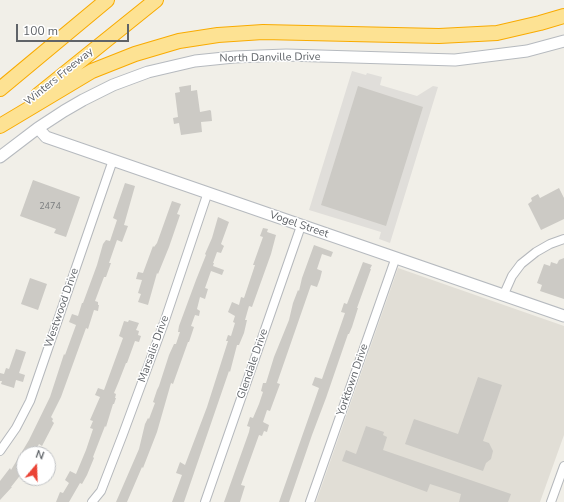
<!DOCTYPE html>
<html>
<head>
<meta charset="utf-8">
<style>
  body { margin:0 }
  #map { position:relative; width:564px; height:502px; overflow:hidden; background:#f1efe8; font-family:"Nunito Sans",sans-serif }
  canvas { display:block }
  .north { position:absolute; left:16px; top:446px; width:40px; height:40px; box-sizing:border-box; background:#fff; border:1px solid #bfc1c3; border-radius:50%; rotate:19deg; font-size:11px; font-weight:700; line-height:16px; text-align:center; color:#5f6368 }
  .north::after { content:''; display:block; margin:auto; width:14px; height:18px; background:#ea4335; clip-path:polygon(50% 0,100% 100%,50% 72%,0 100%) }
  .scale { position:absolute; left:16px; top:24px; width:113px; height:18px; box-sizing:border-box; border:2px solid #5f6368; border-top:0; padding-left:5px; font-size:12px; line-height:14px; white-space:nowrap; color:#5f6368; -webkit-text-stroke:3px #fff; paint-order:stroke }
</style>
</head>
<body>
<div id="map">
<canvas width="564" height="502"></canvas>
<div class="north">N</div>
<div class="scale">100 m</div>
</div>
<script>
const g = document.querySelector('canvas').getContext('2d');
g.lineJoin = 'round';
function fill(path, color) { g.fillStyle = color; g.fill(path, 'evenodd'); }
const shape = rows => new Path2D(rows.map(r => 'M' + r).join(''));
function trace(path, color, width, dash) { g.strokeStyle = color; g.lineWidth = width; g.lineCap = dash ? 'butt' : 'round'; g.setLineDash(dash || []); g.stroke(path); }
function label(font, color, halo, rows, align = 'center') {
  g.font = font + ' "Nunito Sans",sans-serif'; g.lineWidth = 3; g.setLineDash([]); g.textBaseline = 'middle'; g.strokeStyle = halo; g.fillStyle = color; for (const [text, x, y, turn = 0] of rows) {
    g.save(); g.translate(x, y); g.rotate((+turn || 0) * Math.PI / 180); g.textAlign = isNaN(turn) ? turn : align; if (halo) g.strokeText(text, 0, 0); g.fillText(text, 0, 0); g.restore();
  }
}
const industrial = shape([
  [352,71,366,75,367,73,382,77,380,85,417,96,433,86,438,87,390,243,379,239,381,232,309,210]
]);
const education = shape([
  [398,268,564,326,564,435,540,502,316,502]
]);
const building = shape([
  [191,85,191,91,197,90,200,112,210,110,211,111,212,121,201,122,202,132,181,135,179,123,174,124,173,118,178,117,175,93,180,92,179,87],
  [358,86,423,107,386,226,321,205],
  [33,180,80,197,66,237,54,233,56,229,20,216],
  [125,183,135,186,124,225,128,226,122,242,117,240,109,263,111,263,106,277,104,277,95,301,98,302,98,305,99,305,98,311,94,310,88,329,86,328,61,397,51,417,53,419,52,421,54,423,42,446,39,444,33,454,24,454,24,475,22,473,11,487,12,487,0,500,0,481,10,468,11,470,29,440,50,397,64,354,65,355,76,325,69,322,72,314,78,316,82,303,83,303,97,265,103,244,106,240,110,241,117,220,113,218,115,212],
  [559,188,564,198,564,219,541,230,528,204,532,201,531,198,538,194,540,198],
  [172,201,181,204,177,214,180,215,169,247,158,274,157,273,148,305,138,302,141,294,138,293,142,280,136,279,138,272,143,273,153,246,154,247,157,243],
  [218,217,229,222,221,244,224,246,221,253,217,252,213,263,214,263,213,266,224,270,222,275,211,271,205,288,208,289,205,299,200,297,197,309,200,311,199,316,195,315,191,326,194,327,189,342,188,342,173,384,171,383,157,432,143,468,142,467,127,502,116,502,139,449,145,424,148,418,149,419,155,403,153,402,157,390,159,386,169,355,174,344,176,344,180,332,178,332,179,326,196,280,206,255,205,254,212,238],
  [263,228,268,229,267,232,276,235,271,254,252,307,249,306,245,320,247,320,244,333,239,345,237,345,230,372,229,371,184,502,172,502,182,475,176,473,180,462,185,465,207,407,228,341,226,341,228,335,231,336,235,323,233,322,235,316,228,312,232,302,239,305,241,297,244,298,255,265,253,265,263,237,260,236],
  [314,245,333,252,331,257,322,254,317,269,322,271,320,279,317,287,311,285,277,383,280,384,270,411,267,410,263,422,269,425,267,432,264,431,262,436,259,435,241,485,245,486,240,502,224,502,249,432,250,427,247,426,250,417,253,418,259,404,263,392,261,391,263,383,266,383,274,357,289,320,293,303,298,290,299,291,302,278],
  [564,258,564,299,540,291,542,285,537,283,544,264,550,266,551,262,557,264,559,260],
  [363,262,372,265,370,269,371,269,357,308,358,308,352,327,349,334,348,334,326,398,312,435,289,502,279,502,319,388,312,385,315,377,322,379,345,313,341,312,344,303,347,304],
  [30,278,47,284,38,310,21,304],
  [129,320,139,323,136,330,139,331,138,335,141,336,139,342,135,341,127,363,126,363,119,381,114,393,116,394,115,398,116,398,114,404,113,404,106,427,105,426,93,457,94,458,87,475,82,484,80,483,69,502,56,502,60,492,63,493,69,483,65,480,70,471,76,474,86,450,93,429,90,428,93,421,90,420,100,397,95,395,98,388,104,390,123,338,119,336,124,321,128,322],
  [16,349,26,352,19,373,25,375,23,382,16,380,14,388,1,384,2,381,0,381,0,373,4,374,6,368,9,369],
  [478,377,502,385,483,441,489,443,493,451,491,459,486,463,483,471,405,444,414,419,458,434],
  [366,426,384,432,383,435,387,437,383,450,511,494,508,502,459,502,461,494,430,484,427,492,342,461,346,450,356,454]
]);
const street = shape([
  [504,294,512,276,521,264,536,252,550,244,564,239],
  [0,451,16,428,30,401,113,160],
  [92,502,101,491,123,434,165,320,208,192],
  [205,502,301,226],
  [310,502,396,257],
  [551,502,564,466]
]);
const secondary = shape([
  [38,128,46,137,564,316],
  [0,157,38,128,64,111,83,100,113,85,148,72,195,61,234,57,286,55,455,60,527,51,564,41]
]);
const highway = shape([
  [0,89,107,0],
  [38,95,156,0],
  [0,126,92,71,135,54,179,41,218,35,263,32,439,36,497,33,540,23,564,16]
]);
const numberNames = [
  ["2474",50,207]
];
const streetNames = [
  ["North Danville Drive",270,58,-1],
  ["Winters Freeway",59,77,-39],
  ["Vogel Street",299,225,19],
  ["Westwood Drive",62,308,-71],
  ["Marsalis Drive",154,349,-70],
  ["Glendale Drive",253,364,-71],
  ["Yorktown Drive",353,380,-71]
];
fill(industrial, '#e0deda');
fill(education, '#e1ded6');
fill(building, '#cccac5');
trace(street, '#b5b8bc', 10);
trace(secondary, '#b6babf', 13);
trace(highway, '#f9ab00', 16);
trace(street, '#fff', 8);
trace(secondary, '#fff', 11);
trace(highway, '#fde293', 14);
label('9px', '#7a7d7f', null, numberNames);
label('11px', '#5f6368', '#fff', streetNames);
</script>
</body>
</html>
